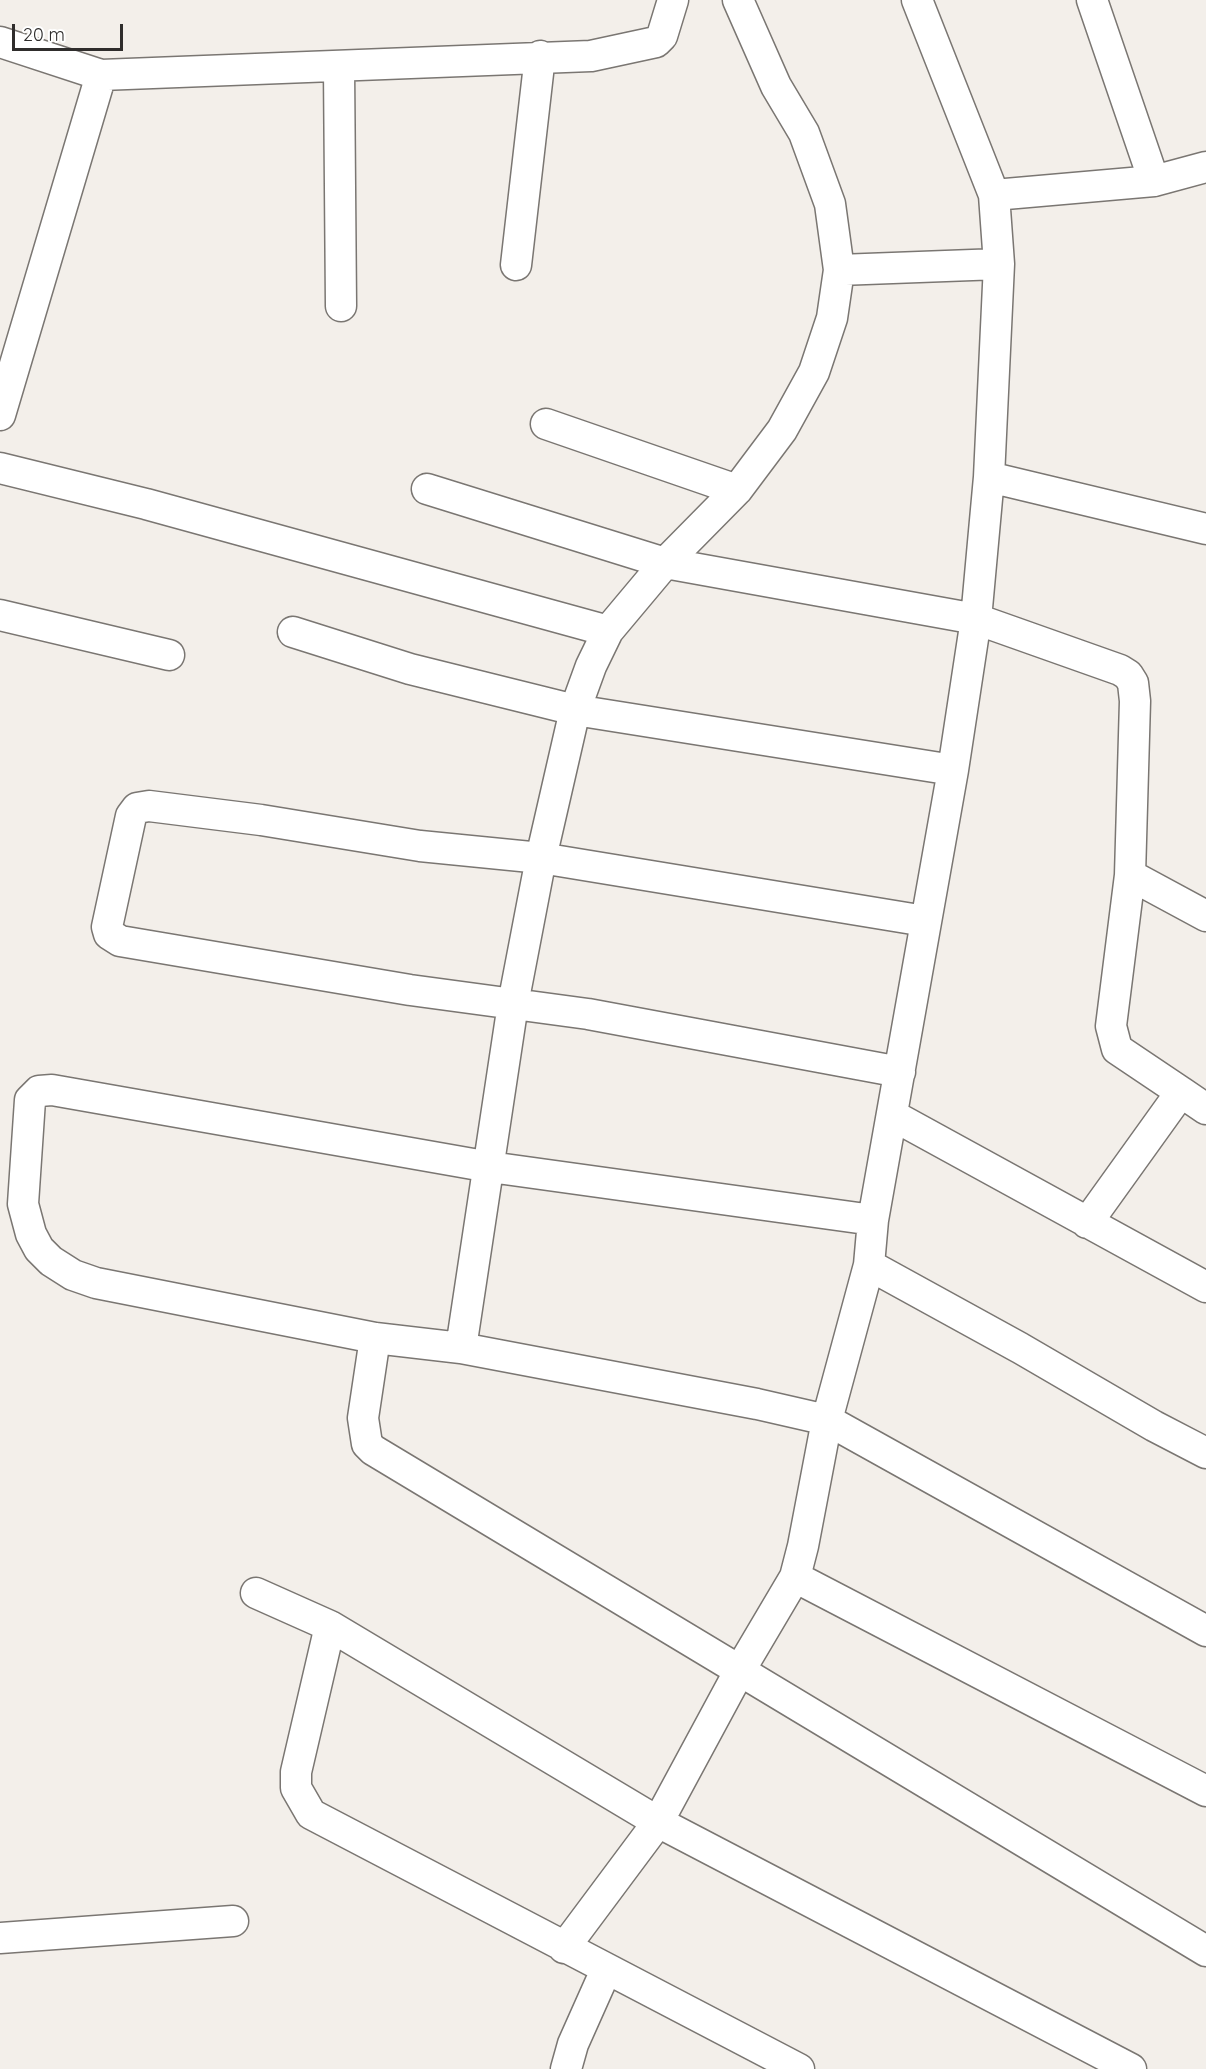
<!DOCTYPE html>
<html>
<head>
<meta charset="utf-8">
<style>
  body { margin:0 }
  #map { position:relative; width:1206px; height:2069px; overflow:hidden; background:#f3efea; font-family:Quicksand,sans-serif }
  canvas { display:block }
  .scale { position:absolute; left:12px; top:24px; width:111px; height:27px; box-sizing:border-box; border:3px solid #2f2d2c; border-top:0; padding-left:8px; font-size:18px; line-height:21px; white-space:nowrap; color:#2f2d2c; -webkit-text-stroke:4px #fff; paint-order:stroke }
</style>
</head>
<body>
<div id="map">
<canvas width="1206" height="2069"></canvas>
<div class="scale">20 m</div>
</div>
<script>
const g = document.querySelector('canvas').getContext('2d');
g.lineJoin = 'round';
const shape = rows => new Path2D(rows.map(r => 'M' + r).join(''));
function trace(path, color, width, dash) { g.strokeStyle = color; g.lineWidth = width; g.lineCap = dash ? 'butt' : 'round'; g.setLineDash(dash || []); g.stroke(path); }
const minor = shape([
  [1092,0,1154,181],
  [0,42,101,75],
  [339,68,341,306],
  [994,195,1154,181,1206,167],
  [516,265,540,56],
  [839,270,999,264],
  [0,415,101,75,591,56,656,42,662,36,673,0],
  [546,424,737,490],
  [0,468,146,504,608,631],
  [989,477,1206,529],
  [427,489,665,563,976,619,1120,670,1128,675,1133,683,1135,701,1130,875,1111,1026,1117,1049,1181,1092],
  [0,615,169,655],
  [293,632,410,669,575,710,953,770],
  [1130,875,1206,916],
  [900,1072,588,1014,410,990,120,941,109,934,107,927,131,816,137,808,149,806,261,820,420,846,541,858,925,921],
  [892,1115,1206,1287],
  [873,1220,490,1167,52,1090,39,1091,30,1100,23,1204,31,1234,39,1249,51,1261,73,1275,96,1283,375,1338,461,1348,757,1404,827,1420,1206,1631],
  [1087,1223,1181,1092,1206,1109],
  [869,1265,1020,1348,1154,1426,1206,1453],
  [375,1338,363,1418,367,1444,373,1450,1206,1951],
  [461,1348,513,1004,541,858,575,710,591,666,608,631,665,563,737,490,782,430,814,372,832,318,839,270,830,204,804,133,776,86,738,0],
  [795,1577,1206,1791],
  [256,1593,330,1626,658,1822,1131,2069],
  [330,1626,296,1772,296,1788,311,1814,799,2069],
  [0,1938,233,1921],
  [564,1948,658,1822,740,1670,795,1577,803,1546,827,1420,869,1265,873,1220,953,770,976,619,989,477,999,264,994,195,917,0],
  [566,2069,573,2044,606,1970]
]);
trace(minor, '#7a7672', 33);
trace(minor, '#fff', 30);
</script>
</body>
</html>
